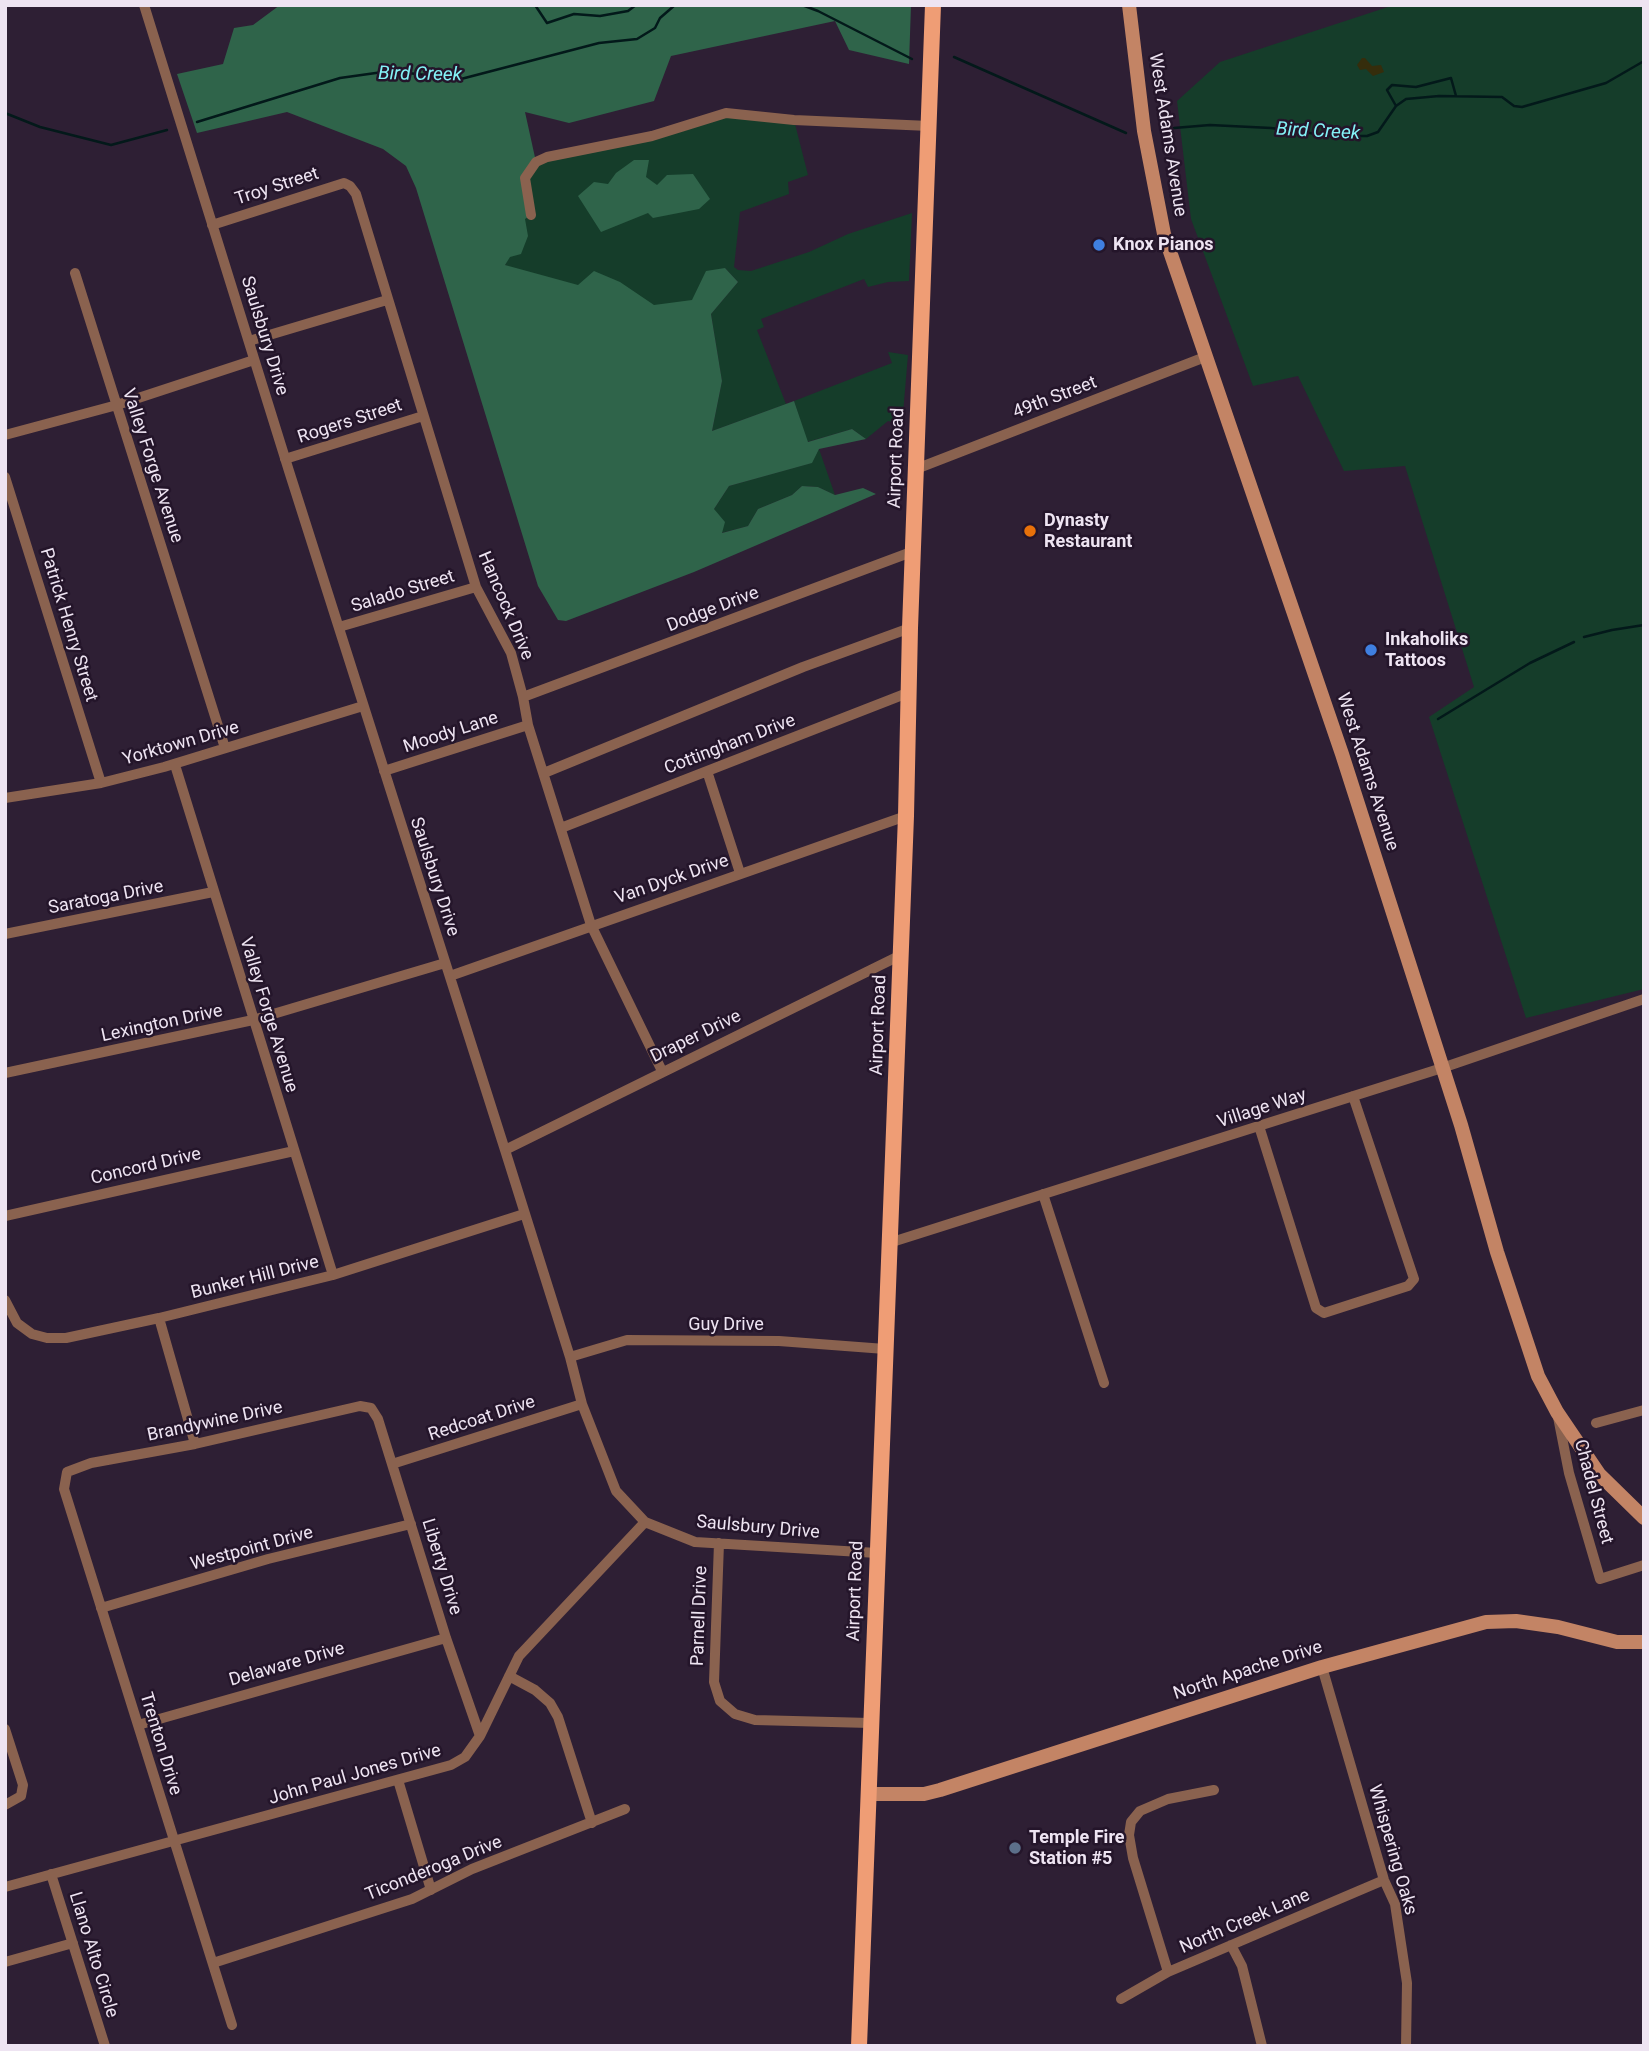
<!DOCTYPE html>
<html>
<head>
<meta charset="utf-8">
<style>
  body { margin:0 }
  #map { position:relative; width:1649px; height:2051px; overflow:hidden; background:#2e1f34; font-family:Roboto,sans-serif }
  canvas { display:block }
  .frame { position:absolute; inset:0; border:7px solid #eee4f2; pointer-events:none }
</style>
</head>
<body>
<div id="map">
<canvas width="1649" height="2051"></canvas>
<div class="frame"></div>
</div>
<script>
const g = document.querySelector('canvas').getContext('2d');
g.lineJoin = 'round';
function fill(path, color) { g.fillStyle = color; g.fill(path, 'evenodd'); }
const shape = rows => new Path2D(rows.map(r => 'M' + r).join(''));
function trace(path, color, width, dash) { g.strokeStyle = color; g.lineWidth = width; g.lineCap = dash ? 'butt' : 'round'; g.setLineDash(dash || []); g.stroke(path); }
function label(font, color, halo, rows, align = 'center') {
  g.font = font + ' Roboto,sans-serif'; g.lineWidth = 5; g.setLineDash([]); g.textBaseline = 'middle'; g.strokeStyle = halo; g.fillStyle = color; for (const [text, x, y, turn = 0] of rows) {
    g.save(); g.translate(x, y); g.rotate((+turn || 0) * Math.PI / 180); g.textAlign = isNaN(turn) ? turn : align; if (halo) g.strokeText(text, 0, 0); g.fillText(text, 0, 0); g.restore();
  }
}
const green = shape([
  [1394,5,1644,5,1644,989,1526,1018,1429,717,1474,687,1405,466,1344,471,1298,376,1253,386,1191,219,1177,101,1220,62],
  [726,113,794,120,808,175,788,182,789,194,740,212,734,267,738,270,751,271,809,252,848,234,912,213,909,281,888,282,868,287,864,279,761,319,764,327,757,330,786,404,712,431,722,381,711,314,738,282,725,268,698,353,505,265,525,219,525,178,536,162],
  [888,352,908,355,902,425,888,421,866,439,852,429,807,442,794,401,892,363],
  [819,449,835,495,818,487,802,486,792,495,758,509,748,526,721,533,714,509,729,486,811,463]
]);
const forest = shape([
  [280,5,911,5,909,64,849,50,835,21,671,56,654,101,569,123,525,112,536,162,525,178,531,215,525,219,528,236,521,254,510,257,505,265,578,285,594,271,620,282,654,305,692,300,706,271,725,268,738,282,711,314,722,381,712,431,794,401,808,442,852,429,866,439,819,449,812,463,729,486,714,509,725,522,722,533,748,526,758,509,792,495,802,486,818,487,835,495,863,488,876,494,694,572,566,621,558,620,538,586,416,188,406,166,383,149,287,112,197,133,177,74,223,64,234,28,253,25],
  [634,160,649,160,646,177,657,185,667,175,693,174,710,199,699,209,653,218,648,213,601,232,578,196,594,182,608,184,616,173]
]);
const sand = shape([
  [1362,58,1365,58,1372,66,1381,65,1384,72,1373,76,1366,69,1360,70,1357,65]
]);
const stream = shape([
  [535,5,547,23,574,14,600,16,628,11,636,5],
  [706,5,708,5],
  [802,5,818,11,912,59],
  [954,57,1126,133],
  [1396,106,1387,90,1392,85,1416,87,1451,78,1456,96],
  [5,113,40,127,111,145,167,130],
  [197,122,340,78,390,71,461,79,599,43,637,39,655,28,660,18,675,5],
  [1174,128,1210,125,1271,128,1333,136,1367,136,1378,132,1396,106,1406,99,1439,96,1502,97,1514,106,1522,107,1606,83,1644,61],
  [1584,637,1612,630,1644,625],
  [1438,719,1530,663,1574,642]
]);
const street = shape([
  [144,5,289,471,505,1150,570,1357,582,1404,616,1491,645,1522,695,1542,877,1553],
  [531,215,525,178,536,162,547,157,652,136,726,113,794,120,929,126],
  [212,225,344,183,350,186,356,194,476,587,511,653,523,697,528,725,591,925,662,1071],
  [75,273,225,748],
  [249,341,387,300],
  [5,435,117,405,254,360],
  [285,459,423,416],
  [916,469,1205,357],
  [5,477,101,783],
  [339,627,476,587],
  [523,697,914,551],
  [175,765,333,1275],
  [384,771,528,725],
  [707,771,740,873],
  [544,773,803,667,910,628],
  [5,798,101,783,164,767,363,706],
  [561,828,910,692],
  [5,934,213,892],
  [450,976,906,816],
  [5,1073,253,1020,445,963],
  [1259,1126,1316,1308,1324,1313,1408,1286,1414,1279,1353,1096],
  [505,1150,901,955],
  [1043,1194,1104,1383],
  [5,1216,294,1151],
  [889,1243,1442,1068,1644,999],
  [5,1300,17,1323,32,1334,47,1338,66,1338,159,1318,333,1275,524,1214],
  [159,1318,195,1444],
  [570,1357,627,1340,779,1341,885,1349],
  [1558,1417,1569,1473,1600,1579,1644,1565],
  [1596,1423,1644,1410],
  [392,1464,582,1404],
  [719,1543,714,1682,720,1701,735,1714,755,1720,870,1723],
  [101,1608,268,1559,411,1524],
  [1322,1667,1384,1880,1395,1904,1407,1983,1406,2046],
  [509,1676,535,1690,550,1703,558,1717,592,1823],
  [138,1725,446,1638],
  [5,1729,23,1785,21,1796,5,1805],
  [398,1780,431,1890],
  [51,1874,105,2046],
  [5,1887,451,1765,465,1757,480,1736,519,1656,645,1522],
  [1231,1945,1242,1966,1262,2046],
  [5,1962,73,1943],
  [213,1963,412,1899,472,1869,625,1809],
  [1168,1972,1133,1858,1129,1835,1131,1822,1140,1811,1168,1799,1214,1790],
  [1121,1999,1168,1972,1384,1880],
  [232,2025,64,1489,67,1472,91,1463,195,1444,360,1406,371,1408,378,1419,446,1638,480,1736]
]);
const secondary = shape([
  [1129,5,1144,131,1164,234,1342,754,1461,1125,1497,1252,1538,1376,1557,1412,1599,1474,1644,1518],
  [868,1794,924,1794,940,1790,1322,1667,1486,1622,1516,1621,1558,1627,1617,1642,1644,1642]
]);
const primary = shape([
  [859,2046,906,816,910,628,933,5]
]);
const markers = [
  [1099,245,7,"#3f7fe0"],
  [1030,531,7,"#e8710a"],
  [1371,650,7,"#3f7fe0"],
  [1015,1848,7,"#5c6f8a"]
];
const streetNames = [
  ["West Adams Avenue",1167,135,81],
  ["Troy Street",277,187,-18],
  ["Saulsbury Drive",264,336,73],
  ["49th Street",1055,398,-21],
  ["Rogers Street",350,422,-18],
  ["Airport Road",897,458,-88],
  ["Valley Forge Avenue",152,466,72],
  ["Salado Street",403,592,-17],
  ["Hancock Drive",505,606,67],
  ["Dodge Drive",713,610,-21],
  ["Patrick Henry Street",68,625,73],
  ["Moody Lane",451,733,-18],
  ["Yorktown Drive",181,744,-16],
  ["Cottingham Drive",730,745,-21],
  ["West Adams Avenue",1367,772,72],
  ["Saulsbury Drive",434,877,72],
  ["Van Dyck Drive",672,880,-19],
  ["Saratoga Drive",106,898,-11],
  ["Valley Forge Avenue",268,1015,73],
  ["Lexington Drive",162,1024,-12],
  ["Airport Road",879,1025,-88],
  ["Draper Drive",696,1037,-26],
  ["Village Way",1262,1109,-18],
  ["Concord Drive",146,1167,-13],
  ["Bunker Hill Drive",255,1278,-14],
  ["Guy Drive",726,1325],
  ["Redcoat Drive",482,1419,-18],
  ["Brandywine Drive",215,1422,-12],
  ["Chadel Street",1593,1492,75],
  ["Saulsbury Drive",758,1528,5],
  ["Westpoint Drive",252,1549,-15],
  ["Liberty Drive",441,1567,73],
  ["Airport Road",856,1591,-88],
  ["Parnell Drive",700,1616,-88],
  ["Delaware Drive",287,1665,-16],
  ["North Apache Drive",1248,1671,-18],
  ["Trenton Drive",160,1744,73],
  ["John Paul Jones Drive",355,1775,-16],
  ["Whispering Oaks",1392,1850,74],
  ["Ticonderoga Drive",434,1869,-22],
  ["North Creek Lane",1245,1922,-23],
  ["Llano Alto Circle",93,1955,73]
];
const poiNames = [
  ["Knox Pianos",1113,245],
  ["Dynasty",1044,521],
  ["Restaurant",1044,542],
  ["Inkaholiks",1385,640],
  ["Tattoos",1385,661],
  ["Temple Fire",1029,1838],
  ["Station #5",1029,1859]
];
const waterNames = [
  ["Bird Creek",420,75,1],
  ["Bird Creek",1318,132,3]
];
fill(green, '#153d2a');
fill(forest, '#2f644a');
fill(sand, '#352d0c');
trace(stream, '#03191a', 2.5);
trace(street, '#8a624f', 10);
trace(secondary, '#c38465', 14);
trace(primary, '#ef9d75', 16);
for (const [x, y, r, color] of markers) { const dot = new Path2D(); dot.arc(x, y, r, 0, 2 * Math.PI); g.fillStyle = color; g.fill(dot); trace(dot, '#24152a', 2.5); }
label('18px', '#eee4f2', '#24152a', streetNames);
label('bold 18px', '#eee4f2', '#24152a', poiNames, 'left');
label('italic 19px', '#84f2f7', '#24152a', waterNames);
</script>
</body>
</html>
